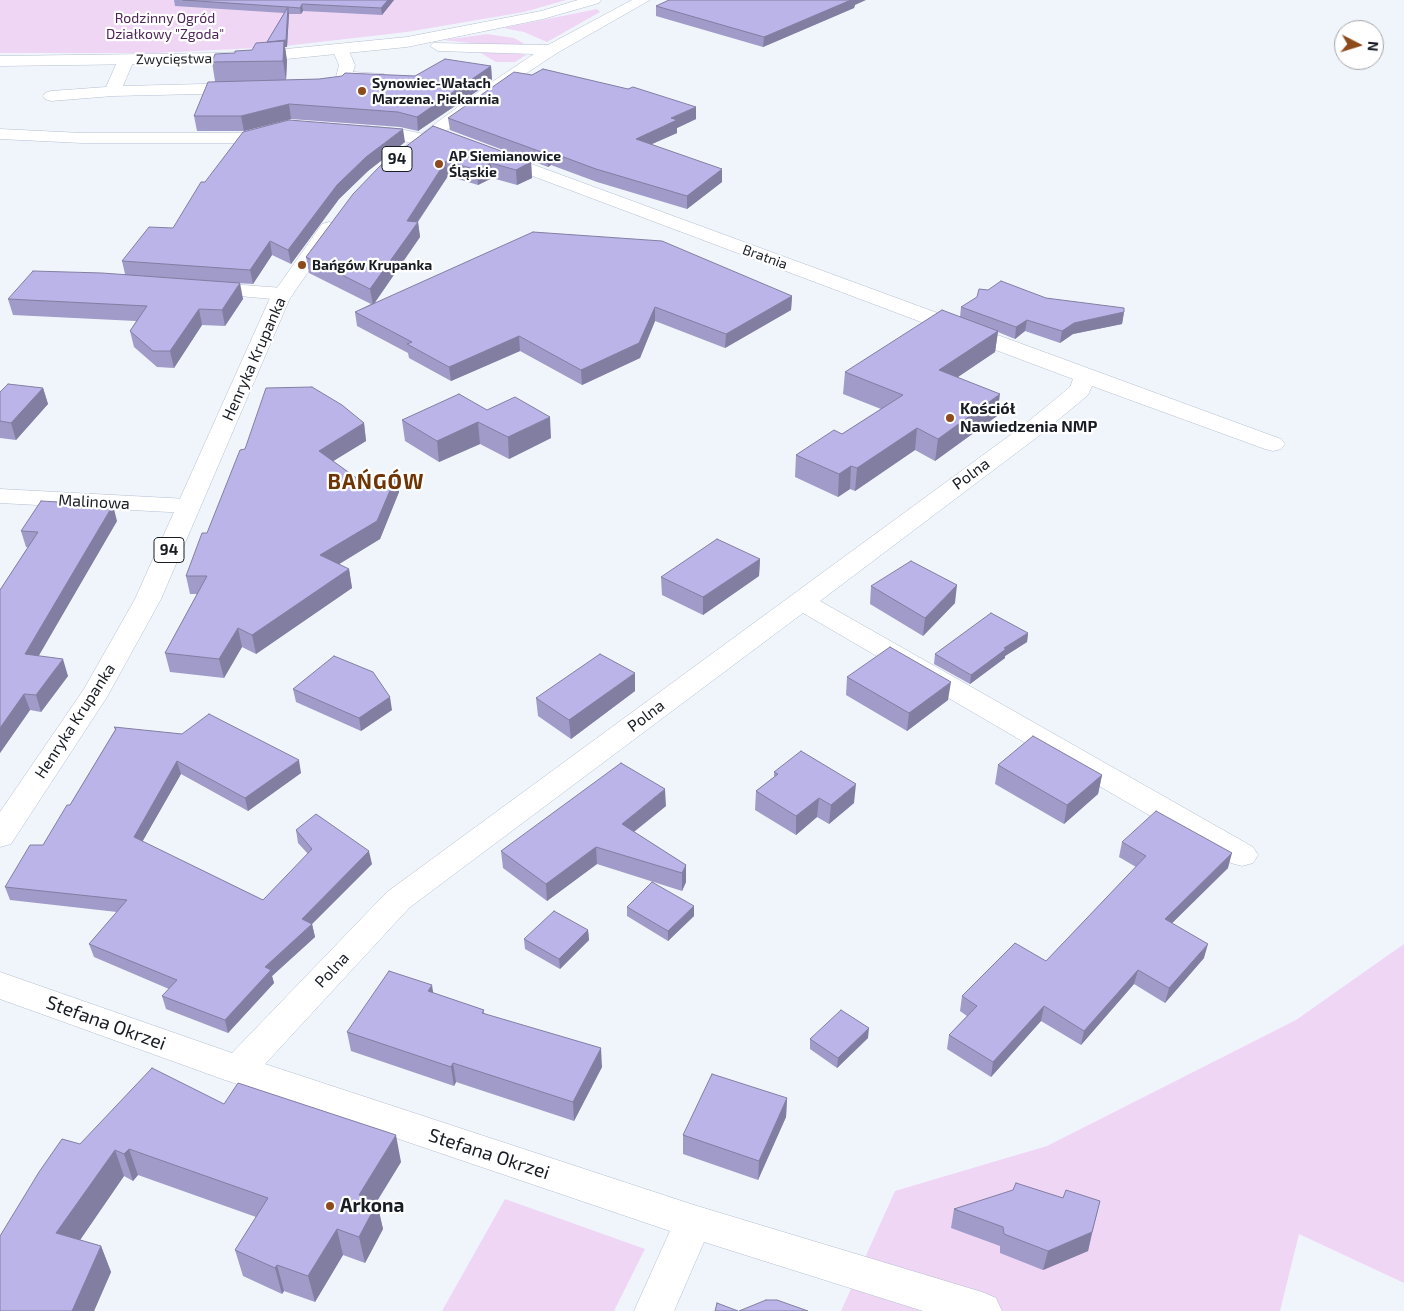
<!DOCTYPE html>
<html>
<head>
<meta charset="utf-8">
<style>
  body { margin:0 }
  #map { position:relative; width:1404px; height:1311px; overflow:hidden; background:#f0f5fc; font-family:"Exo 2",sans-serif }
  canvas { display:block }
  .north { position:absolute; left:1334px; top:20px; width:50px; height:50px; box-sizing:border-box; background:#fff; border:1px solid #a3a4a7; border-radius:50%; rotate:95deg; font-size:14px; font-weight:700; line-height:20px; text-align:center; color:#181c23 }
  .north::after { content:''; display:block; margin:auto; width:18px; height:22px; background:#8d4a1b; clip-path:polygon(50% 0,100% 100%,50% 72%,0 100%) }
</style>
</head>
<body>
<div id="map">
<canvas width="1404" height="1311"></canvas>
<div class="north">N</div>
</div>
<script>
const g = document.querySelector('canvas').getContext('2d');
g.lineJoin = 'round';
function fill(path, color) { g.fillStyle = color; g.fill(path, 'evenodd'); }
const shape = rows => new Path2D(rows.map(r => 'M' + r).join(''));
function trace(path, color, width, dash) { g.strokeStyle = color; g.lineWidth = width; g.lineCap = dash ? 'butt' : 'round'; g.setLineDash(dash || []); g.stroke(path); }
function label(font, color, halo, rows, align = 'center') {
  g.font = font + ' "Exo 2",sans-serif'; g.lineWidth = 4.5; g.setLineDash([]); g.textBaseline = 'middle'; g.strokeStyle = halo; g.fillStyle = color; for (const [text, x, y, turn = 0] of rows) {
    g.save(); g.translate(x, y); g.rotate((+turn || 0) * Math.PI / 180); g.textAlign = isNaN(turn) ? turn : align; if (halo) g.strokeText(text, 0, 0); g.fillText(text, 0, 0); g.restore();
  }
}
const green = shape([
  [0,0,566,0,524,12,407,32,276,47,155,53,0,53],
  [597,9,600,12,547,42,524,32,503,28],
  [487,34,514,38,530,47,505,47,443,40],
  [479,52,521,54,526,55,515,62,496,62],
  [1404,944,1404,1283,1299,1234,1280,1311,841,1311,895,1191,1047,1146,1296,1020],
  [505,1199,645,1249,614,1311,442,1311]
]);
const minor = shape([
  [340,44,348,49,355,65,353,72,384,74,386,77,384,80,338,80,336,77,339,65,332,49,340,44],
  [126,55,134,60,123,86,243,83,251,88,243,93,113,96,51,101,45,99,43,96,45,93,51,91,106,87,118,60,126,55],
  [275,126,281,127,284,131,281,135,244,143,82,143,0,139,0,129,82,133,244,133,275,126],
  [367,126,400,129,428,135,431,139,428,143,422,144,361,135,358,131,361,127,367,126],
  [496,151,1281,439,1285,444,1281,449,1273,451,1265,449,1092,386,1088,395,1040,435,820,601,1253,847,1258,855,1253,863,1242,866,1231,863,803,613,409,908,265,1064,694,1205,982,1292,996,1298,1002,1311,923,1311,704,1242,674,1311,634,1311,670,1231,225,1080,0,999,0,972,232,1053,387,892,1024,425,1070,387,1073,379,490,160,487,156,490,152,496,151],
  [203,282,283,288,290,290,293,294,290,298,283,300,196,292,193,288,196,284,203,282],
  [0,489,188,499,197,501,200,506,197,511,188,513,0,503,0,489]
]);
const major = shape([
  [578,0,601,0,599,3,543,19,407,47,276,60,218,63,0,66,0,56,218,53,276,50,407,37,541,11,578,0],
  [632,0,650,0,557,53,504,88,413,155,407,156,401,155,398,151,492,82,534,54,438,51,430,46,433,43,548,45,632,0],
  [329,222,336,224,339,228,290,298,161,599,107,697,11,844,0,847,0,812,84,689,135,599,270,298,322,224,329,222]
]);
const wall = shape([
  [174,0,394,0,382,15,303,11,301,14,289,14,287,47,285,47,287,61,286,80,415,76,491,66,492,81,418,131,400,127,291,119,244,131,197,131,194,116,215,81,212,62,235,53,252,50,267,42,284,13,175,6],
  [855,5,854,8,763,47,656,16,656,6],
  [448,118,696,119,677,128,677,133,652,144,722,182,687,209,597,182,551,165,548,167,450,130],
  [433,126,531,162,532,178,517,185,492,178,478,185,448,176,418,222,420,237,374,304,792,296,791,310,725,348,655,321,640,358,582,385,520,351,451,381,409,358,408,353,357,326,355,312,371,304,309,273,306,257],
  [405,142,368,171,339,199,291,264,272,255,253,284,237,283,243,299,225,326,202,325,174,368,157,367,134,347,130,331,136,321,13,315,8,299,125,274,122,261,173,228,205,182],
  [1046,298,1124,312,1122,324,1073,334,1060,343,1025,331,1015,339,998,332,995,352,958,377,997,416,935,461,915,450,855,491,850,489,838,497,795,477,796,455,842,434,881,409,843,394,845,372,960,317,961,307],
  [43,388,48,404,16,440,0,438,0,392],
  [487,410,551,438,509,459,480,444,439,462,405,441,402,420],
  [364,423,366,441,333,461,369,487,397,474,399,492,380,539,339,564,349,569,352,588,256,654,242,647,224,678,170,672,165,653,197,594,190,594,186,576,207,533,245,449],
  [117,521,38,656,68,676,41,712,30,710,0,753,0,590,28,547,26,547,21,531],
  [760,559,759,576,703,615,662,595,661,577],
  [871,586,955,603,923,636,870,604],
  [1028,633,1027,642,1005,656,1005,658,970,684,934,664,935,654],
  [847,677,948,700,907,731,846,695],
  [293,689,392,710,361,731,296,702],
  [635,691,571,739,538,716,536,698],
  [114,727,301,773,248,811,181,774,142,842,263,900,308,854,298,843,296,830,372,864,312,924,315,937,272,976,274,983,228,1033,166,1009,162,996,169,989,94,957,89,944,117,912,10,900,5,887,43,845,70,805,115,730],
  [998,765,1102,775,1098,794,1064,824,995,784],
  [774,772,854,803,829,824,817,817,796,835,755,810,756,791,774,777],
  [666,806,634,832,686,865,686,882,682,891,597,864,547,901,503,868,501,851],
  [1122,842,1228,868,1172,923,1204,958,1165,1003,1134,984,1081,1045,1041,1021,991,1077,947,1049,949,1035,967,1016,960,1011,962,996,1046,961,1136,867,1119,857],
  [694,906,694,916,668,941,627,916,627,907],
  [588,930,589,940,560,969,525,949,524,939],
  [433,993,484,1010,484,1013,602,1067,574,1121,456,1082,454,1086,351,1051,347,1032],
  [868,1038,837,1068,810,1049,810,1039],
  [787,1098,786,1117,758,1180,683,1154,683,1135],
  [224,1104,401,1162,376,1203,377,1203,383,1229,365,1263,343,1255,315,1302,284,1291,282,1294,243,1276,235,1250,256,1217,138,1175,133,1181,124,1176,80,1240,101,1246,111,1272,94,1311,0,1311,80,1144],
  [1063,1198,1100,1201,1088,1251,1043,1270,1000,1253,1000,1246,951,1228,954,1209]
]);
const shadedWall = shape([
  [388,0,394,0,382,15,381,8],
  [850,0,866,0,855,5,854,8,763,47,764,37],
  [302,4,303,11,301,14,300,8],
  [288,7,289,14,287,47,285,47,287,61,286,81,283,61,268,49],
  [491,66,492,81,418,131,417,117],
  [289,104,291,119,244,131,241,116],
  [696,107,696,119,677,128,677,133,636,151,636,139,671,118],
  [403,129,405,142,368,171,339,199,291,264,288,250,337,185,366,157],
  [550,152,551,165,548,167,547,154],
  [446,161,448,176,416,224,418,222,420,237,373,305,370,289,407,221],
  [531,162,532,178,517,185,516,170],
  [491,163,492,178,478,185,477,170],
  [722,169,722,182,687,209,687,196],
  [270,241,272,255,253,284,250,270],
  [240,283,243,299,225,326,222,310],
  [792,296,791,310,725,348,726,334],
  [655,307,655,321,640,358,582,385,581,370],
  [199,309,202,325,174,368,170,351],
  [1124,312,1122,324,1073,334,1060,343,1062,331,1074,323],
  [1027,320,1025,331,1015,339,1016,327],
  [998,331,995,352,937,391,939,370],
  [519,336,520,351,451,381,449,367],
  [43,388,48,404,16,440,11,423],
  [1000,394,997,416,935,461,938,439],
  [550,417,551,438,509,459,508,437],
  [478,422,480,444,439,462,437,441],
  [364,423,366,441,322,468,319,451],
  [917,428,915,450,855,491,857,468],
  [851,466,850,489,838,497,839,474],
  [397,474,399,492,380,539,323,574,320,555],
  [113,505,117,521,30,671,25,654],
  [760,559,759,576,703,615,703,597],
  [349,569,352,588,256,654,252,635],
  [957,585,955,603,923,636,925,618],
  [238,628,242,647,224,678,219,659],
  [1028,633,1027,642,1005,656,1005,658,970,684,971,675,1004,648],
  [63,659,68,676,41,712,36,695],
  [635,673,635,691,571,739,569,720],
  [951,682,948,700,907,731,909,713],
  [24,694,30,710,0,753,0,728],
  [390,697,392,710,361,731,359,718],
  [299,760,301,773,248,811,245,798],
  [177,761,181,774,137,851,134,837],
  [1102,775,1098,794,1064,824,1067,805],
  [856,784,854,803,829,824,831,805],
  [665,789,666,806,622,841,622,824],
  [819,798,817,817,796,835,796,816],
  [596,847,597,864,547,901,546,884],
  [369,851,372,864,312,924,315,937,272,976,274,983,228,1033,225,1020,302,919],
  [1232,853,1228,868,1161,934,1165,919],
  [686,865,686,882,682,891,682,873],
  [694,906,694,916,668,941,668,931],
  [588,930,589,940,560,969,559,959],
  [1208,944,1204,958,1165,1003,1169,988],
  [1138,970,1134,984,1081,1045,1084,1031],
  [432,985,435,1004,428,991],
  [1044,1006,1041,1021,991,1077,993,1062],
  [869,1028,868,1038,837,1068,838,1058],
  [601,1048,602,1067,574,1121,573,1102],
  [453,1063,456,1082,454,1086,451,1067],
  [787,1098,786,1117,758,1180,759,1161],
  [396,1135,401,1162,364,1222,359,1195],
  [129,1149,138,1175,133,1181,124,1154],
  [115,1150,124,1176,67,1259,56,1233],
  [377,1203,383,1229,365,1263,359,1237],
  [337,1229,343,1255,315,1302,308,1276],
  [1092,1232,1088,1251,1043,1270,1048,1251],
  [101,1246,111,1272,94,1311,72,1311],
  [277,1265,284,1291,282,1294,275,1268]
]);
const building = shape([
  [183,0,388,0,381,8,302,4,300,8,288,7,286,40,267,42,288,7,183,0],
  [669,0,851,0,764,37,656,6,669,0],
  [284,41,283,61,212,62,215,54,235,53,235,51,252,50,256,43,284,41],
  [445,59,491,66,417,117,398,112,289,104,241,116,194,116,208,82,319,79,342,76,345,73,415,76,445,59],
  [543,69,628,89,633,87,696,107,671,118,677,120,636,139,722,169,687,196,596,169,550,152,547,154,448,118,514,72,532,75,543,69],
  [289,120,403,129,366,157,337,185,288,250,270,241,250,270,122,261,149,227,173,228,201,182,205,182,243,132,289,120],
  [433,126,531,162,516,170,491,163,477,170,446,161,407,221,418,222,370,289,306,257,353,194,380,166,433,126],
  [533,232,662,241,792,296,726,334,655,307,639,343,581,370,519,336,449,367,407,344,412,342,355,312,533,232],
  [33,271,102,273,240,283,222,310,199,309,170,351,153,351,130,331,147,306,8,299,33,271],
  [1001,281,1046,298,1124,308,1124,312,1074,323,1062,331,1027,320,1016,327,961,307,977,297,979,289,988,290,1001,281],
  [942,310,998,331,939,370,1000,394,938,439,917,428,857,468,851,466,839,474,796,455,834,430,842,434,903,395,845,372,942,310],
  [8,384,43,388,11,423,0,421,0,392,8,384],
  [312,387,342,405,364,423,319,451,369,487,397,474,377,521,320,555,349,569,252,635,238,628,219,659,165,653,207,576,186,576,202,533,207,533,240,450,245,449,266,388,312,387],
  [459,394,487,410,515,397,550,417,508,437,478,422,437,441,402,420,459,394],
  [41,501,113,505,25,654,63,659,36,695,24,694,0,728,0,590,38,532,21,531,41,501],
  [717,539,760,559,703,597,661,577,717,539],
  [911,561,957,585,925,618,871,586,911,561],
  [991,613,1028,633,1004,648,1006,649,971,675,935,654,991,613],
  [890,647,951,682,909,713,847,677,890,647],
  [600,654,635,673,569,720,536,698,600,654],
  [334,656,373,672,390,697,359,718,293,689,334,656],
  [209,714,299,760,245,798,177,761,134,837,263,900,312,849,296,830,316,814,369,851,302,919,312,924,265,967,271,970,225,1020,162,996,177,980,89,944,127,900,5,887,30,845,43,845,67,805,70,805,116,729,114,727,182,734,209,714],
  [1033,736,1102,775,1067,805,998,765,1033,736],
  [801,751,856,784,831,805,819,798,796,816,756,791,778,774,774,772,801,751],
  [621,763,665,789,622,824,686,865,682,873,596,847,546,884,501,851,621,763],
  [1156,811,1232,853,1165,919,1208,944,1169,988,1138,970,1084,1031,1044,1006,993,1062,949,1035,977,1006,962,996,1015,943,1046,961,1146,856,1122,842,1156,811],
  [652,882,694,906,668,931,627,907,652,882],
  [554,911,588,930,559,959,524,939,554,911],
  [389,971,432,985,428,991,484,1010,482,1013,601,1048,573,1102,453,1063,451,1067,347,1032,389,971],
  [841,1010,869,1028,838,1058,810,1039,841,1010],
  [152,1068,224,1104,238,1083,396,1135,359,1195,377,1203,359,1237,337,1229,308,1276,277,1265,275,1268,235,1250,268,1198,129,1149,124,1154,115,1150,56,1233,101,1246,72,1311,0,1311,0,1236,39,1172,62,1139,80,1144,152,1068],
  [712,1074,787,1098,759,1161,683,1135,712,1074],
  [1016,1183,1063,1198,1066,1190,1100,1201,1092,1232,1048,1251,1004,1234,1003,1227,954,1209,1013,1190,1016,1183],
  [766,1300,777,1300,808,1311,739,1311,766,1300],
  [717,1303,738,1311,715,1311,717,1303]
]);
const markers = [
  [362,91,5,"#8d4a1b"],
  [439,164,5,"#8d4a1b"],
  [302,265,5,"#8d4a1b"],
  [950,418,5,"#8d4a1b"],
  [330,1206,5,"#8d4a1b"]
];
const farParknames = [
  ["Rodzinny Ogród",165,18],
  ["Działkowy \"Zgoda\"",165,34]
];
const farStreetnames = [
  ["Zwycięstwa",174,59,-1],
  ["Bratnia",765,257,20]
];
const farPoinames = [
  ["Synowiec-Wałach",372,83],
  ["Marzena. Piekarnia",372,99],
  ["AP Siemianowice",449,156],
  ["Śląskie",449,172],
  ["Bańgów Krupanka",312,265]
];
const shields = [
  [397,159,30],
  [169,550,30]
];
const shieldNames = [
  ["94",397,159],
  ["94",169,550]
];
const streetNames = [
  ["Henryka Krupanka",254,359,-66],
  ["Polna",971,474,-36],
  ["Malinowa",94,502,3],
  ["Polna",646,716,-37],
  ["Henryka Krupanka",75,721,-57],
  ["Polna",332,970,-47]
];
const poiNames = [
  ["Kościół",960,409],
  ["Nawiedzenia NMP",960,427]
];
const nearStreetnames = [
  ["Stefana Okrzei",106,1023,20],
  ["Stefana Okrzei",489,1154,18]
];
const nearPoinames = [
  ["Arkona",340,1206]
];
const districtNames = [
  ["BAŃGÓW",376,482]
];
fill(green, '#efd6f5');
trace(minor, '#b4bfd1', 1);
trace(major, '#b4bfd1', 1);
fill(minor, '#fff');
fill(major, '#fff');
fill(wall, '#a09bc8');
fill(shadedWall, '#827ea2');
fill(building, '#bab4e8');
trace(building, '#827ea2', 1);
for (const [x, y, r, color] of markers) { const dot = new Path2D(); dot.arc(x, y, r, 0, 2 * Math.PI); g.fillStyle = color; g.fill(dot); trace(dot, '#fff', 2); }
label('14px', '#50245a', '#fff', farParknames);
label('14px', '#181c23', '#fff', farStreetnames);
label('bold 14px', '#181c23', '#fff', farPoinames, 'left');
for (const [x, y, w] of shields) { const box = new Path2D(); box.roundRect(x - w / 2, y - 12.5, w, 25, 4); g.fillStyle = '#fff'; g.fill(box); trace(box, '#181c23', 1); }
label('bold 15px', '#181c23', null, shieldNames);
label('16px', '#181c23', '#fff', streetNames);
label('bold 16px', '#181c23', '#fff', poiNames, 'left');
label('19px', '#181c23', '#fff', nearStreetnames);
label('bold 19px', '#181c23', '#fff', nearPoinames, 'left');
g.letterSpacing = '1px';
label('bold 21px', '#6f3404', '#fff', districtNames);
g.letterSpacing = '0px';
</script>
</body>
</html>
